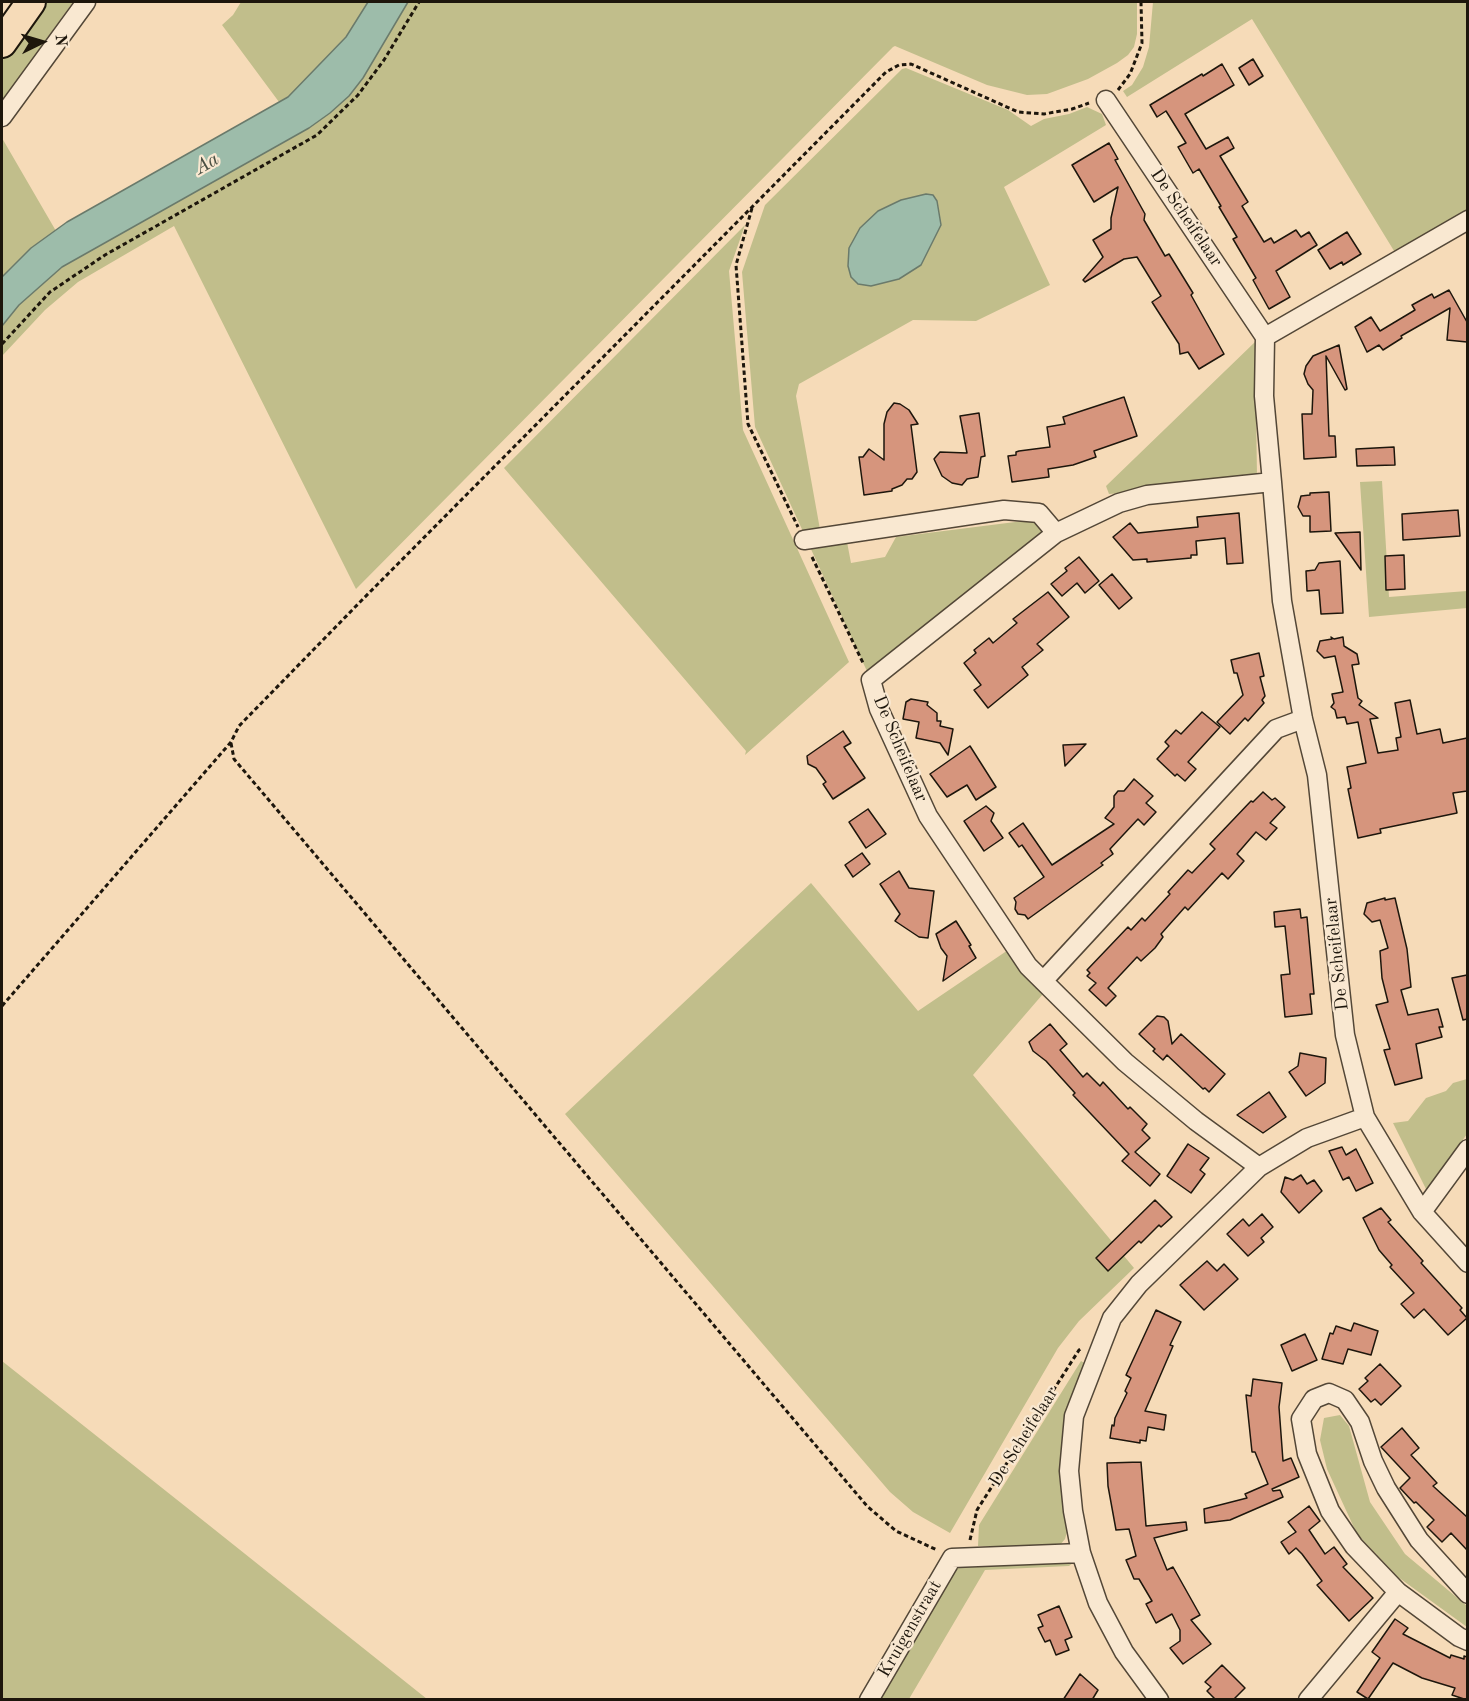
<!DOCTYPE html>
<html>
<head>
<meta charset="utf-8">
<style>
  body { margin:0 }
  #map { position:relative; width:1469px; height:1701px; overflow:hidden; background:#f6dbb8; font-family:"Old Standard TT",serif }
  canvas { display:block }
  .frame { position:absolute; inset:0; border:3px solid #1d160c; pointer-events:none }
  .north { position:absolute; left:12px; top:12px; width:60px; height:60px; -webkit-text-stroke:4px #f9e8d1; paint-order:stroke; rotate:85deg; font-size:16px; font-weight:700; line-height:24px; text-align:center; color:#1d160c }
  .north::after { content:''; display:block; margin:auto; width:21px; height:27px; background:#1d160c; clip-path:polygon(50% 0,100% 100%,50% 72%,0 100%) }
</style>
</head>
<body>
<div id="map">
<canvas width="1469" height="1701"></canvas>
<div class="frame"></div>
<div class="north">N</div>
</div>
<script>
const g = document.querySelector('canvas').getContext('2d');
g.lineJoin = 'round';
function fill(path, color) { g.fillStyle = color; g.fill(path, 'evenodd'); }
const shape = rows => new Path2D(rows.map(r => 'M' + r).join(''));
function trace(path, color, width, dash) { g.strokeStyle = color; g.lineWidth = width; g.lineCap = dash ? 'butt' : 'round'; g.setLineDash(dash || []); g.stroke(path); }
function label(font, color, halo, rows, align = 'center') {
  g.font = font + ' "Old Standard TT",serif'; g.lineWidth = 4.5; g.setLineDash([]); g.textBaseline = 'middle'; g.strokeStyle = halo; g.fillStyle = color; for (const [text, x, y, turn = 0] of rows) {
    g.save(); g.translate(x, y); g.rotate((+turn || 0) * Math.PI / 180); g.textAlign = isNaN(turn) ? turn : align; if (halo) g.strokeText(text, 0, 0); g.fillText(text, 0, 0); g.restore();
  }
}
const green = shape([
  [44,2,73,2,2,101,2,61],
  [241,2,368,2,346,37,302,84,288,97,279,102,222,25,233,15],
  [408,2,1137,2,1137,34,1134,47,1128,55,1117,63,1088,79,1047,94,1027,95,987,85,895,46,893,47,356,589,174,226,78,282,45,310,2,356,2,326,19,305,62,267,309,128,330,113,349,96,363,78],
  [1153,2,1467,2,1467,216,1399,259,1252,19,1127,97,1123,91,1132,85,1143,67,1149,47],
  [906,68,1008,110,1031,126,1044,119,1069,114,1087,107,1102,114,1106,125,1004,187,1050,285,976,321,913,320,799,384,796,396,821,535,806,538,755,427,742,272,765,205,902,69],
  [926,194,941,225,921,265,920,196],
  [2,138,56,231,31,248,2,277],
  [745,225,729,271,743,430,849,662,745,755,746,751,504,468],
  [1255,342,1257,476,1242,483,1109,494,1106,486],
  [1382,481,1389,597,1467,591,1467,608,1369,617,1360,482],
  [1031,520,1044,529,1048,541,871,680,810,547,847,542,851,563,885,557,896,537],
  [811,883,918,1011,1014,946,1049,987,973,1075,1134,1268,1079,1321,1058,1348,950,1533,913,1512,890,1492,565,1114],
  [1467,1079,1467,1134,1427,1191,1393,1123,1408,1121,1426,1098,1446,1091,1453,1083],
  [2,1361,205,1522,427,1699,2,1699],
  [1081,1361,1086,1364,1062,1457,1067,1532,1065,1539,1060,1545,1049,1548,978,1546,979,1525],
  [1340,1415,1349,1426,1370,1502,1405,1554,1467,1606,1467,1627,1398,1577,1357,1534,1327,1469,1320,1440,1324,1418],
  [1061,1559,1073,1563,1069,1566,985,1570,909,1699,877,1700,953,1569,963,1562]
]);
const water = shape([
  [368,2,408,2,363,78,349,96,330,113,309,128,62,267,19,305,2,326,2,277,31,248,67,222,288,97,346,37,368,2],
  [926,194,933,195,937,201,941,225,921,265,899,279,871,286,858,284,851,277,848,266,849,248,860,228,878,211,901,200,926,194]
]);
const building = shape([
  [1253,59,1263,76,1249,85,1239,68,1253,59],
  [1222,64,1234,85,1185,114,1206,149,1228,137,1234,148,1220,156,1248,202,1242,206,1264,242,1271,238,1274,243,1296,230,1301,237,1309,232,1317,245,1276,271,1290,297,1269,309,1253,280,1256,278,1233,239,1237,237,1219,207,1221,206,1199,169,1193,173,1178,147,1186,143,1166,111,1157,117,1150,105,1202,74,1203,76,1222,64],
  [1109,143,1118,159,1115,160,1145,214,1144,220,1165,256,1169,254,1193,293,1191,295,1224,354,1199,369,1188,352,1180,354,1179,344,1152,302,1161,296,1137,257,1124,259,1085,282,1083,280,1103,257,1093,240,1111,229,1111,218,1118,187,1094,202,1072,165,1109,143],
  [1347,232,1361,254,1343,265,1342,262,1330,269,1318,250,1347,232],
  [1449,290,1467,322,1467,342,1447,340,1450,308,1401,336,1402,338,1383,350,1379,345,1367,352,1355,327,1371,317,1380,331,1415,310,1412,305,1432,294,1434,298,1449,290],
  [1339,345,1347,389,1345,390,1326,356,1329,436,1335,436,1336,457,1304,459,1302,414,1312,414,1313,390,1308,384,1304,374,1306,366,1313,356,1339,345],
  [1124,397,1137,436,1094,451,1096,457,1073,465,1048,469,1049,477,1012,482,1008,456,1016,455,1016,452,1019,451,1050,447,1047,427,1065,424,1063,417,1124,397],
  [894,403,900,404,909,410,918,424,911,425,917,472,912,479,907,479,902,485,892,489,892,491,864,495,859,457,863,457,869,449,884,460,884,424,887,412,894,403],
  [979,413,985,456,981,457,978,477,967,479,962,485,952,483,942,476,934,459,940,452,967,453,960,416,979,413],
  [1394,447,1395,465,1357,466,1356,449,1394,447],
  [1329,492,1331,531,1310,532,1310,516,1303,516,1298,507,1301,496,1310,495,1310,493,1329,492],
  [1458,510,1460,536,1403,540,1402,514,1458,510],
  [1239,513,1243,563,1227,564,1225,538,1196,541,1197,555,1191,555,1191,558,1147,562,1147,559,1133,560,1113,537,1130,523,1138,533,1198,527,1197,517,1239,513],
  [1360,532,1361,570,1335,533,1360,532],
  [1404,555,1405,589,1386,590,1385,556,1404,555],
  [1079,557,1099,581,1085,593,1077,583,1062,596,1051,584,1067,571,1065,568,1079,557],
  [1340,561,1343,613,1321,614,1319,590,1307,591,1306,571,1315,570,1319,563,1340,561],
  [1112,574,1132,598,1119,609,1099,585,1112,574],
  [1048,592,1069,617,1037,644,1043,650,1022,667,1028,675,988,708,974,690,981,685,964,663,976,653,974,650,989,638,993,643,1017,623,1013,619,1048,592],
  [1331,637,1334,639,1343,637,1344,646,1357,654,1359,664,1352,665,1358,698,1362,701,1359,705,1378,718,1370,719,1378,753,1398,750,1396,738,1401,737,1395,703,1410,700,1417,734,1440,729,1443,743,1467,738,1467,791,1453,793,1457,813,1380,829,1381,833,1358,838,1348,789,1351,788,1347,767,1366,763,1358,722,1347,724,1345,717,1337,718,1335,710,1331,707,1334,703,1332,694,1343,692,1335,656,1324,658,1317,651,1320,641,1332,639,1331,637],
  [1259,653,1264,676,1260,677,1265,696,1262,700,1264,703,1248,721,1245,718,1230,734,1217,722,1243,695,1237,673,1234,673,1231,660,1259,653],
  [911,699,928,702,927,705,937,713,937,721,941,721,940,726,953,729,948,755,940,743,916,738,919,722,903,719,906,702,911,699],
  [1202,712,1220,727,1188,762,1196,769,1185,781,1177,774,1175,776,1157,759,1169,746,1165,742,1176,730,1181,734,1202,712],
  [843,731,851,743,844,747,865,778,833,799,823,784,826,782,816,768,808,764,807,756,843,731],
  [1086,744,1065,766,1063,745,1086,744],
  [970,746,996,787,976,800,967,785,947,797,930,774,970,746],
  [1134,779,1153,796,1146,803,1156,812,1144,825,1138,819,1110,849,1113,854,1101,863,1103,865,1028,919,1025,915,1018,914,1015,909,1016,902,1014,898,1044,877,1022,845,1019,847,1009,833,1023,823,1052,865,1114,824,1105,818,1114,807,1114,796,1118,791,1124,791,1134,779],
  [1263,792,1272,800,1275,798,1285,807,1270,823,1277,828,1266,840,1256,832,1237,854,1244,861,1228,879,1222,873,1188,910,1185,907,1161,934,1163,937,1155,948,1141,961,1137,957,1108,988,1116,996,1106,1006,1089,990,1096,983,1087,976,1090,973,1087,970,1128,927,1131,930,1142,918,1145,921,1170,894,1168,892,1188,870,1192,873,1215,849,1210,844,1251,801,1253,802,1263,792],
  [986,806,994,813,991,821,1003,838,984,851,964,821,986,806],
  [868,809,886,834,866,848,849,822,868,809],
  [862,853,870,864,853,877,845,865,862,853],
  [899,871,909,888,934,891,928,938,919,937,895,921,900,914,880,884,899,871],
  [1385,898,1385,900,1395,898,1407,949,1411,987,1401,990,1408,1015,1438,1009,1443,1027,1439,1027,1442,1037,1416,1044,1422,1078,1395,1085,1384,1050,1390,1049,1376,1005,1388,1002,1382,978,1380,951,1388,948,1380,920,1372,922,1364,914,1367,903,1385,898],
  [1300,909,1301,918,1307,917,1314,994,1310,994,1312,1014,1285,1017,1281,975,1290,974,1285,926,1275,927,1274,912,1300,909],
  [956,921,971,945,969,946,976,958,943,981,947,956,941,948,936,934,956,921],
  [1467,975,1467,1019,1463,1020,1452,978,1467,975],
  [1157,1016,1164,1017,1168,1021,1172,1044,1181,1034,1225,1074,1209,1092,1205,1088,1203,1089,1167,1055,1163,1060,1153,1051,1155,1049,1139,1034,1157,1016],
  [1050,1024,1067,1044,1060,1050,1083,1077,1087,1073,1100,1086,1103,1082,1128,1109,1130,1107,1147,1124,1142,1130,1150,1138,1135,1152,1160,1174,1150,1186,1122,1161,1129,1154,1073,1095,1075,1093,1046,1061,1033,1051,1029,1042,1050,1024],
  [1300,1053,1326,1058,1325,1083,1306,1096,1289,1072,1298,1066,1300,1053],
  [1269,1092,1286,1117,1263,1133,1237,1115,1269,1092],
  [1188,1144,1209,1158,1200,1170,1205,1174,1191,1193,1167,1176,1188,1144],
  [1342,1147,1346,1155,1356,1149,1373,1183,1356,1191,1349,1177,1343,1180,1329,1151,1342,1147],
  [1301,1175,1307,1184,1314,1180,1322,1191,1299,1213,1281,1192,1285,1177,1293,1180,1301,1175],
  [1155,1200,1172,1217,1161,1227,1159,1225,1141,1243,1139,1241,1108,1271,1096,1258,1155,1200],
  [1381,1208,1391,1220,1388,1222,1423,1261,1421,1263,1462,1308,1460,1310,1467,1318,1448,1335,1424,1309,1414,1318,1401,1304,1414,1293,1390,1267,1392,1265,1379,1250,1363,1218,1381,1208],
  [1262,1214,1273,1227,1261,1238,1264,1242,1248,1256,1227,1234,1243,1219,1249,1226,1262,1214],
  [1207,1261,1217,1271,1224,1264,1238,1279,1204,1310,1180,1285,1207,1261],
  [1156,1310,1181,1322,1170,1345,1173,1346,1145,1411,1166,1415,1164,1430,1148,1427,1146,1441,1140,1440,1140,1443,1110,1438,1112,1425,1114,1426,1115,1418,1127,1393,1125,1391,1131,1378,1126,1375,1156,1310],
  [1354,1323,1378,1331,1371,1355,1348,1349,1343,1364,1322,1359,1330,1333,1333,1334,1336,1326,1351,1331,1354,1323],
  [1305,1334,1317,1360,1292,1371,1281,1345,1305,1334],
  [1380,1364,1401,1386,1381,1405,1375,1399,1371,1402,1359,1389,1368,1381,1365,1378,1380,1364],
  [1253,1379,1282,1383,1279,1407,1283,1461,1291,1458,1299,1477,1272,1489,1273,1491,1280,1490,1283,1497,1230,1520,1205,1523,1204,1509,1247,1498,1245,1494,1268,1484,1255,1452,1252,1452,1246,1395,1251,1396,1253,1379],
  [1402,1428,1419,1448,1411,1455,1437,1483,1433,1486,1467,1517,1467,1550,1451,1533,1442,1542,1427,1527,1434,1520,1416,1502,1414,1503,1400,1488,1410,1478,1381,1447,1402,1428],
  [1141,1462,1146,1526,1186,1522,1187,1530,1154,1538,1167,1570,1173,1567,1200,1615,1191,1620,1211,1644,1183,1664,1170,1648,1180,1641,1180,1630,1172,1614,1156,1623,1146,1604,1152,1601,1139,1579,1134,1579,1126,1560,1136,1556,1129,1529,1116,1530,1108,1486,1107,1463,1141,1462],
  [1309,1506,1320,1521,1309,1530,1325,1554,1334,1547,1347,1564,1343,1567,1373,1598,1349,1621,1317,1585,1322,1581,1302,1554,1296,1548,1289,1554,1281,1542,1296,1532,1288,1522,1309,1506],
  [1059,1606,1072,1637,1065,1640,1069,1650,1056,1655,1050,1640,1045,1642,1038,1628,1043,1626,1038,1615,1059,1606],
  [1395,1619,1408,1628,1403,1634,1450,1658,1451,1655,1464,1659,1464,1656,1467,1657,1467,1700,1452,1695,1455,1688,1422,1678,1393,1663,1368,1699,1357,1692,1380,1658,1372,1652,1395,1619],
  [1222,1665,1245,1688,1233,1700,1216,1700,1207,1691,1211,1687,1205,1682,1222,1665],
  [1080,1674,1098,1690,1092,1700,1063,1700,1080,1674]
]);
const path = shape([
  [1118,90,1130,74,1142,43,1141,2],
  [752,208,736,265,748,424,798,527],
  [2,344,50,292,105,255,317,135,358,95,384,60,419,2],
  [812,557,864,665],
  [231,743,234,759,867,1506,896,1531,937,1550],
  [2,1006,231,742,239,726,361,601,886,72,899,65,911,64,1018,112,1044,114,1072,109,1089,103],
  [970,1540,977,1510,1079,1350,1082,1348]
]);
const street = shape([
  [1106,100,1265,337,1264,396,1272,482,1147,495,1119,503,1056,533,871,680,879,709,928,816,1028,966,1125,1062,1196,1121,1259,1167],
  [2,117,86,2],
  [1265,337,1468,220],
  [1272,482,1282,601,1303,719,1317,775,1345,1035,1365,1117,1422,1212,1468,1263],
  [804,540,1004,510,1039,513,1056,533],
  [1043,981,1276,729,1303,719],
  [1422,1212,1468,1149],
  [1081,1553,1098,1603,1124,1652,1159,1700],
  [1468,1594,1419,1540,1386,1488,1373,1461,1360,1422,1345,1400,1329,1393,1314,1399,1301,1419,1307,1454,1330,1511,1354,1546,1398,1592,1459,1637,1468,1641],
  [869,1700,952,1558,1081,1553,1073,1511,1069,1471,1074,1416,1112,1318,1139,1284,1259,1167,1307,1138,1365,1117],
  [1308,1700,1398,1592]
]);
const primary = shape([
  [2,43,31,2]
]);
const streetNames = [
  ["De Scheifelaar",1186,218,56],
  ["De Scheifelaar",900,749,67],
  ["De Scheifelaar",1337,954,-96],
  ["De Scheifelaar",1024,1437,-58],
  ["Kruigenstraat",910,1629,-60]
];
const waterNames = [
  ["Aa",207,164,-30]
];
fill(green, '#c1be8b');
fill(water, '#9dbcaa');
trace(water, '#6a7a6b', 1.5);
fill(building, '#d6957d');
trace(building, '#1d160c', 1.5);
trace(street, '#534737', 21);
trace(primary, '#1d160c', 32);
trace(path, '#1d160c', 3, [4.5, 3]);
trace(street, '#f9e8d1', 18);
trace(primary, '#f6dbb8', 28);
label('18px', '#1d160c', '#f9e8d1', streetNames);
label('italic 20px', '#4a5043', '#f9e8d1', waterNames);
</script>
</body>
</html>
